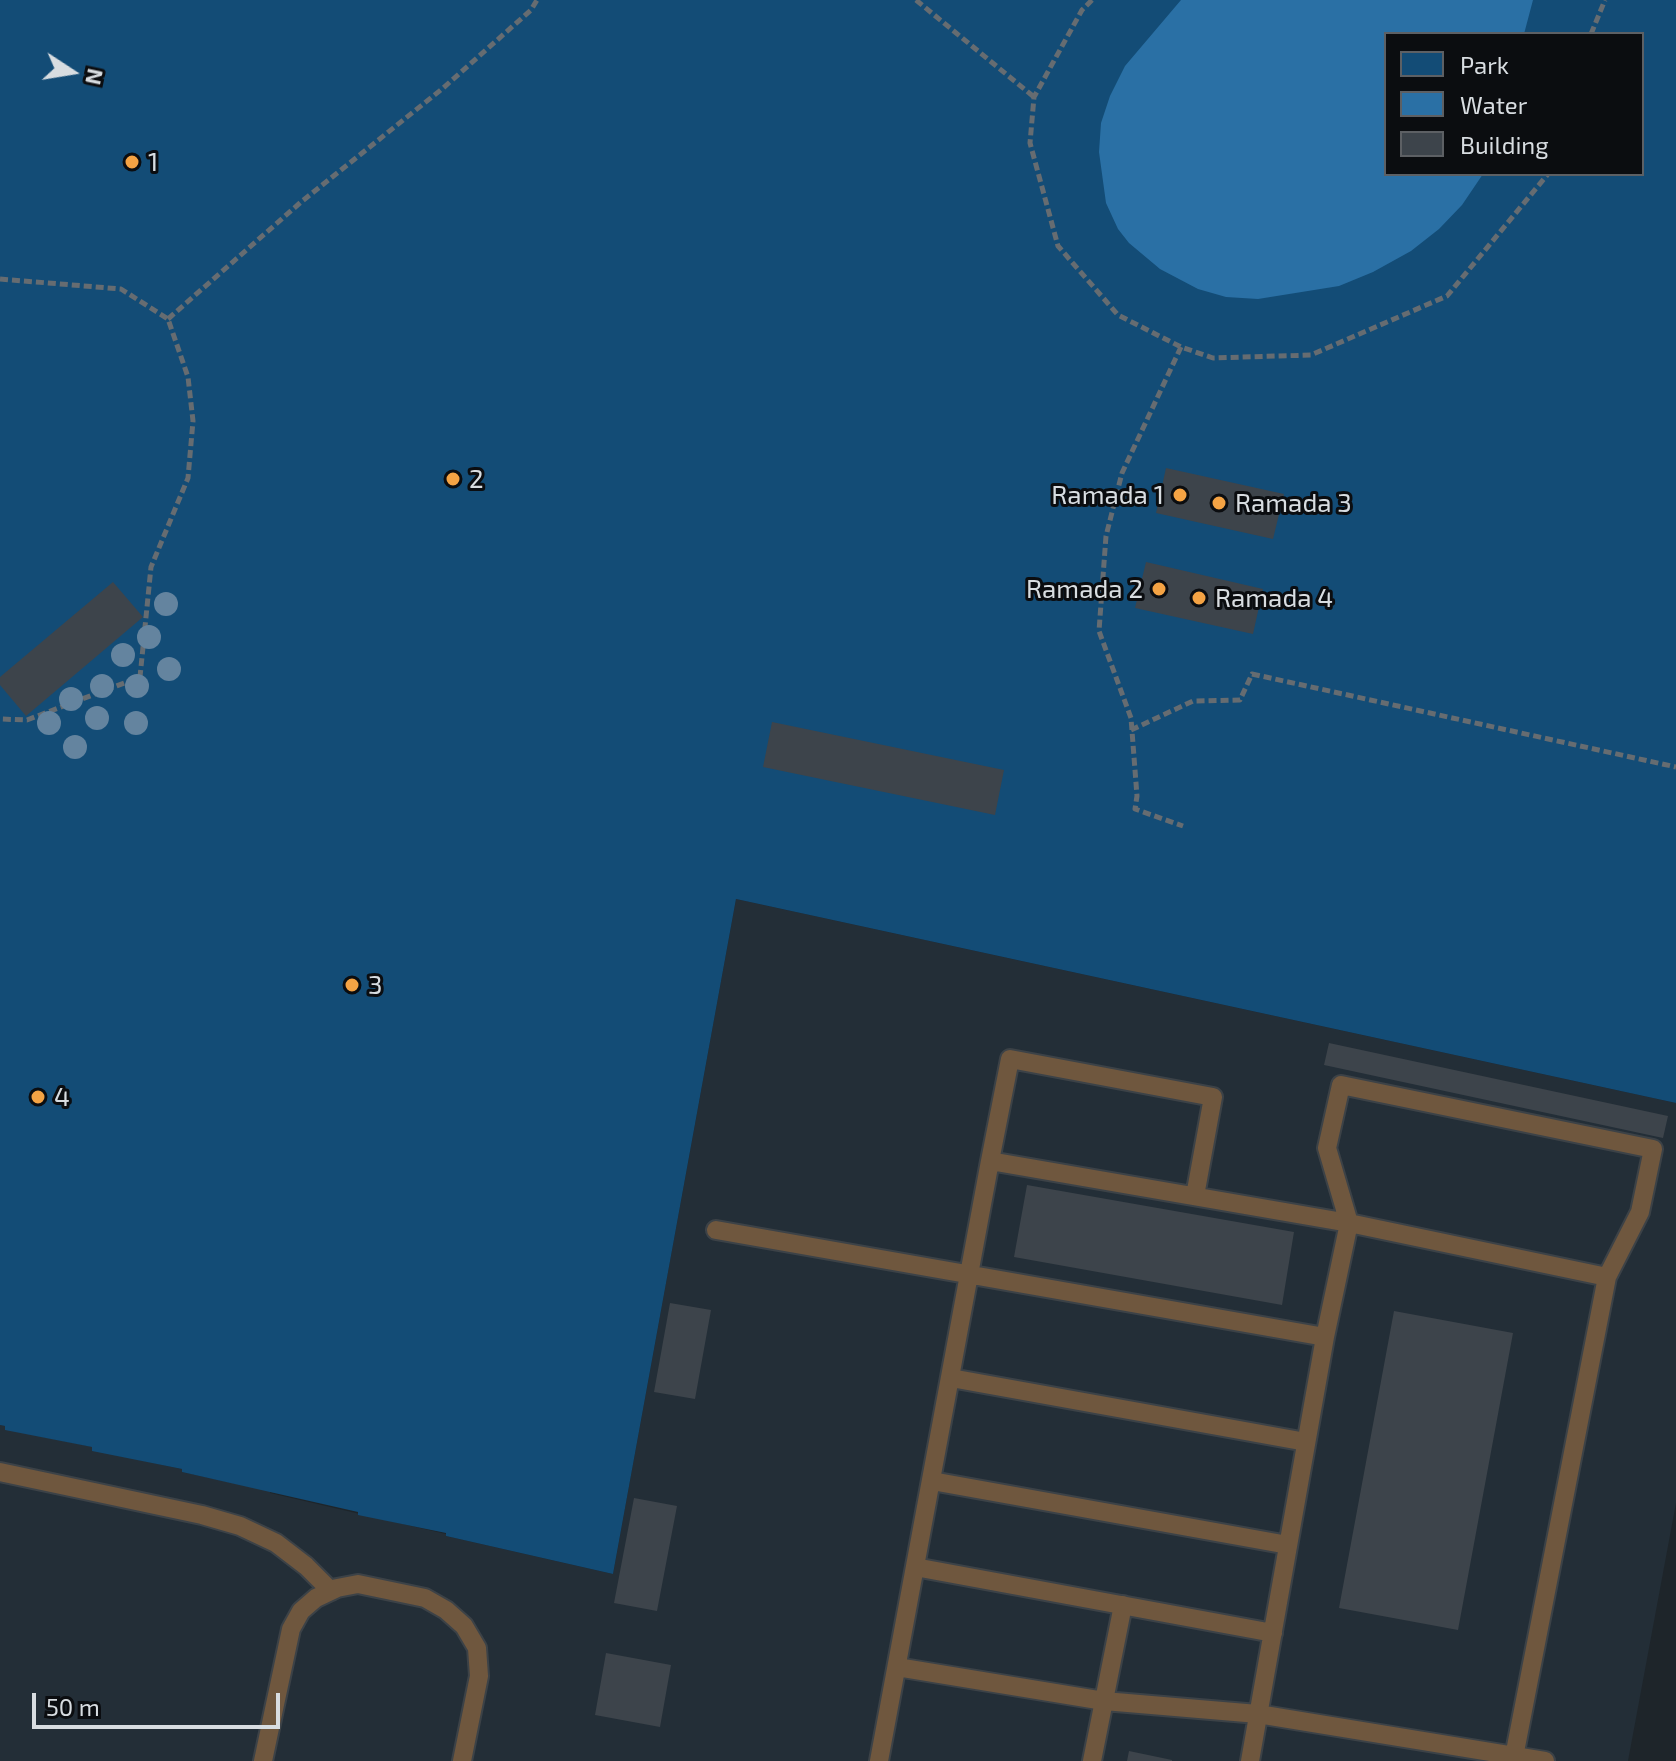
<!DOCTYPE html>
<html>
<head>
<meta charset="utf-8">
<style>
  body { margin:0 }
  #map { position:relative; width:1676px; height:1761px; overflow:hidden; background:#1e252a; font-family:"Exo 2",sans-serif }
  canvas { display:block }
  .legend { position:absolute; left:1384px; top:32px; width:260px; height:144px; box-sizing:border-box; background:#0b0d10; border:2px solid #5d6064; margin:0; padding:10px 14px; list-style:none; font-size:24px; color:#d8dde1 }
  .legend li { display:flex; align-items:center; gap:16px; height:40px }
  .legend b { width:40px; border:2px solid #5d6064 }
  .north { position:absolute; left:32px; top:32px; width:80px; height:80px; -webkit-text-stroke:6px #0b0d10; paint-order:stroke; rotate:102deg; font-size:22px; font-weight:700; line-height:32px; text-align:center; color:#d8dde1 }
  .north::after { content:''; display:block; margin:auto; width:28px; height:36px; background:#d8dde1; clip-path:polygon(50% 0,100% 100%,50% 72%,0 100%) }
  .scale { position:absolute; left:32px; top:1693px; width:248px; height:36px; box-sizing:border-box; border:4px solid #d8dde1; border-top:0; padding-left:10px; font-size:24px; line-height:28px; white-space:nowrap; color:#d8dde1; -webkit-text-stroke:6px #0b0d10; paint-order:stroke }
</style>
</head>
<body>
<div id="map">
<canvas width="1676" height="1761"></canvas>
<ul class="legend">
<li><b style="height:22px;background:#134c76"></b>Park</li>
<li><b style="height:22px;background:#2a70a5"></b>Water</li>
<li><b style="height:22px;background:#3d444b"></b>Building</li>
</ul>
<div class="north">N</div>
<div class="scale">50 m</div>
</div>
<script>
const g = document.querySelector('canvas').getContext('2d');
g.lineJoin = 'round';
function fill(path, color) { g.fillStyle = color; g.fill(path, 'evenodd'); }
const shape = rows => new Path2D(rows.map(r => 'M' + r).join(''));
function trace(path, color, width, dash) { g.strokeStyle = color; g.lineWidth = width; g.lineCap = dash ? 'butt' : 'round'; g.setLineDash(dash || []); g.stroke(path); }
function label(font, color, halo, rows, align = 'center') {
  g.font = font + ' "Exo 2",sans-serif'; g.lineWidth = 6; g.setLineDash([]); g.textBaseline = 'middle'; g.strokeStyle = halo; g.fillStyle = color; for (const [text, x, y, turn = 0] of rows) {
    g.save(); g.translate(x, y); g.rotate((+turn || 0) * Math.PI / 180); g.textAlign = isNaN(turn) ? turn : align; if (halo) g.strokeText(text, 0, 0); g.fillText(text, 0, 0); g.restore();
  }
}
const built = shape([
  [736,899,1676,1103,1676,1503,1628,1761,0,1761,0,1425,6,1426,5,1429,93,1447,92,1450,182,1469,182,1472,270,1491,270,1493,446,1534,446,1536,613,1574]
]);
const green = shape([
  [0,0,1676,0,1676,1103,736,899,613,1574,446,1536,446,1533,358,1515,358,1512,182,1472,182,1469,92,1451,92,1447,5,1430,5,1426,0,1425],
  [1386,34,1642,34,1642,174,1386,174]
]);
const water = shape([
  [1181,0,1533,0,1524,34,1386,34,1386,174,1483,174,1462,205,1439,229,1411,251,1373,272,1339,286,1258,299,1226,297,1198,289,1160,269,1129,243,1118,229,1106,203,1099,152,1101,123,1110,96,1125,66]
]);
const building = shape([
  [1166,468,1284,494,1273,539,1156,513],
  [1146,562,1263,589,1253,634,1135,608],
  [113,582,143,617,26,716,0,685,0,677],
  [772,722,1004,770,995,815,763,767],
  [1329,1043,1668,1116,1663,1138,1324,1065],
  [1027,1185,1294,1232,1282,1305,1014,1257],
  [670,1303,711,1310,695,1399,654,1392],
  [1394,1311,1513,1333,1458,1630,1339,1608],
  [634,1498,677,1506,657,1611,614,1603],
  [606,1653,671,1665,660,1727,595,1715],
  [1129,1751,1172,1760,1172,1761,1127,1761]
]);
const path = shape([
  [916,0,1034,97],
  [1092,0,1082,10,1034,97,1030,143,1058,246,1118,315,1181,347,1213,358,1311,355,1447,296,1548,174],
  [1591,34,1605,0],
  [0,279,121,289,168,319,188,377,193,421,188,478,151,567,140,677,27,720,0,719],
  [168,319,301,202,442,89,531,10,537,0],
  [1181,347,1122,473,1106,536,1099,631,1131,718,1137,796,1135,809,1183,826],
  [1131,730,1193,701,1240,700,1252,674,1676,767]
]);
const service = shape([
  [990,1161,1010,1059,1213,1097,1195,1196],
  [716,1230,1325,1337,1250,1761],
  [1325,1337,1349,1223,1607,1277,1514,1757],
  [951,1378,1306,1442],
  [0,1472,202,1515,240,1526,276,1543,306,1566,331,1591],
  [932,1481,1288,1545],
  [915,1567,1273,1633],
  [897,1667,1104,1701,1258,1714,1545,1761],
  [263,1761,291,1629,301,1611,316,1598,337,1588,358,1584,425,1598,446,1610,464,1626,477,1648,479,1676,462,1761],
  [879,1761,990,1161,1349,1223,1327,1148,1341,1085,1653,1149,1640,1212,1607,1277],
  [1092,1761,1123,1605]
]);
const trees = [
  [166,604],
  [149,637],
  [123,655],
  [169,669],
  [102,686],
  [137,686],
  [71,699],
  [97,718],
  [49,723],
  [136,723],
  [75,747]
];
const markers = [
  [132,162,8,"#f4a344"],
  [453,479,8,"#f4a344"],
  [1180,495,8,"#f4a344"],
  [1219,503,8,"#f4a344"],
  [1159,589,8,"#f4a344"],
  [1199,598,8,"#f4a344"],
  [352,985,8,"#f4a344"],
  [38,1097,8,"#f4a344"]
];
const poiNames = [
  ["1",148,162],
  ["2",469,479],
  ["Ramada 1",1164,495,"right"],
  ["Ramada 3",1235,503],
  ["Ramada 2",1143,589,"right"],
  ["Ramada 4",1215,598],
  ["3",368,985],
  ["4",54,1097]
];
fill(built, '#232e37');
fill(green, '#134c76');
fill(water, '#2a70a5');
fill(building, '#3d444b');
trace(service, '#3c4247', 22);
trace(path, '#666c71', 5, [8, 4]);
trace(service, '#6f573e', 18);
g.fillStyle = '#64849f';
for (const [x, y] of trees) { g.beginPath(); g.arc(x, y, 12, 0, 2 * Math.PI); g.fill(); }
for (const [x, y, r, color] of markers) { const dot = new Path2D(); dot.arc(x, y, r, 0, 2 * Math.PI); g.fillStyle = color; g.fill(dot); trace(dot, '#0b0d10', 3); }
label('26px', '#d8dde1', '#0b0d10', poiNames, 'left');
</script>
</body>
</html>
